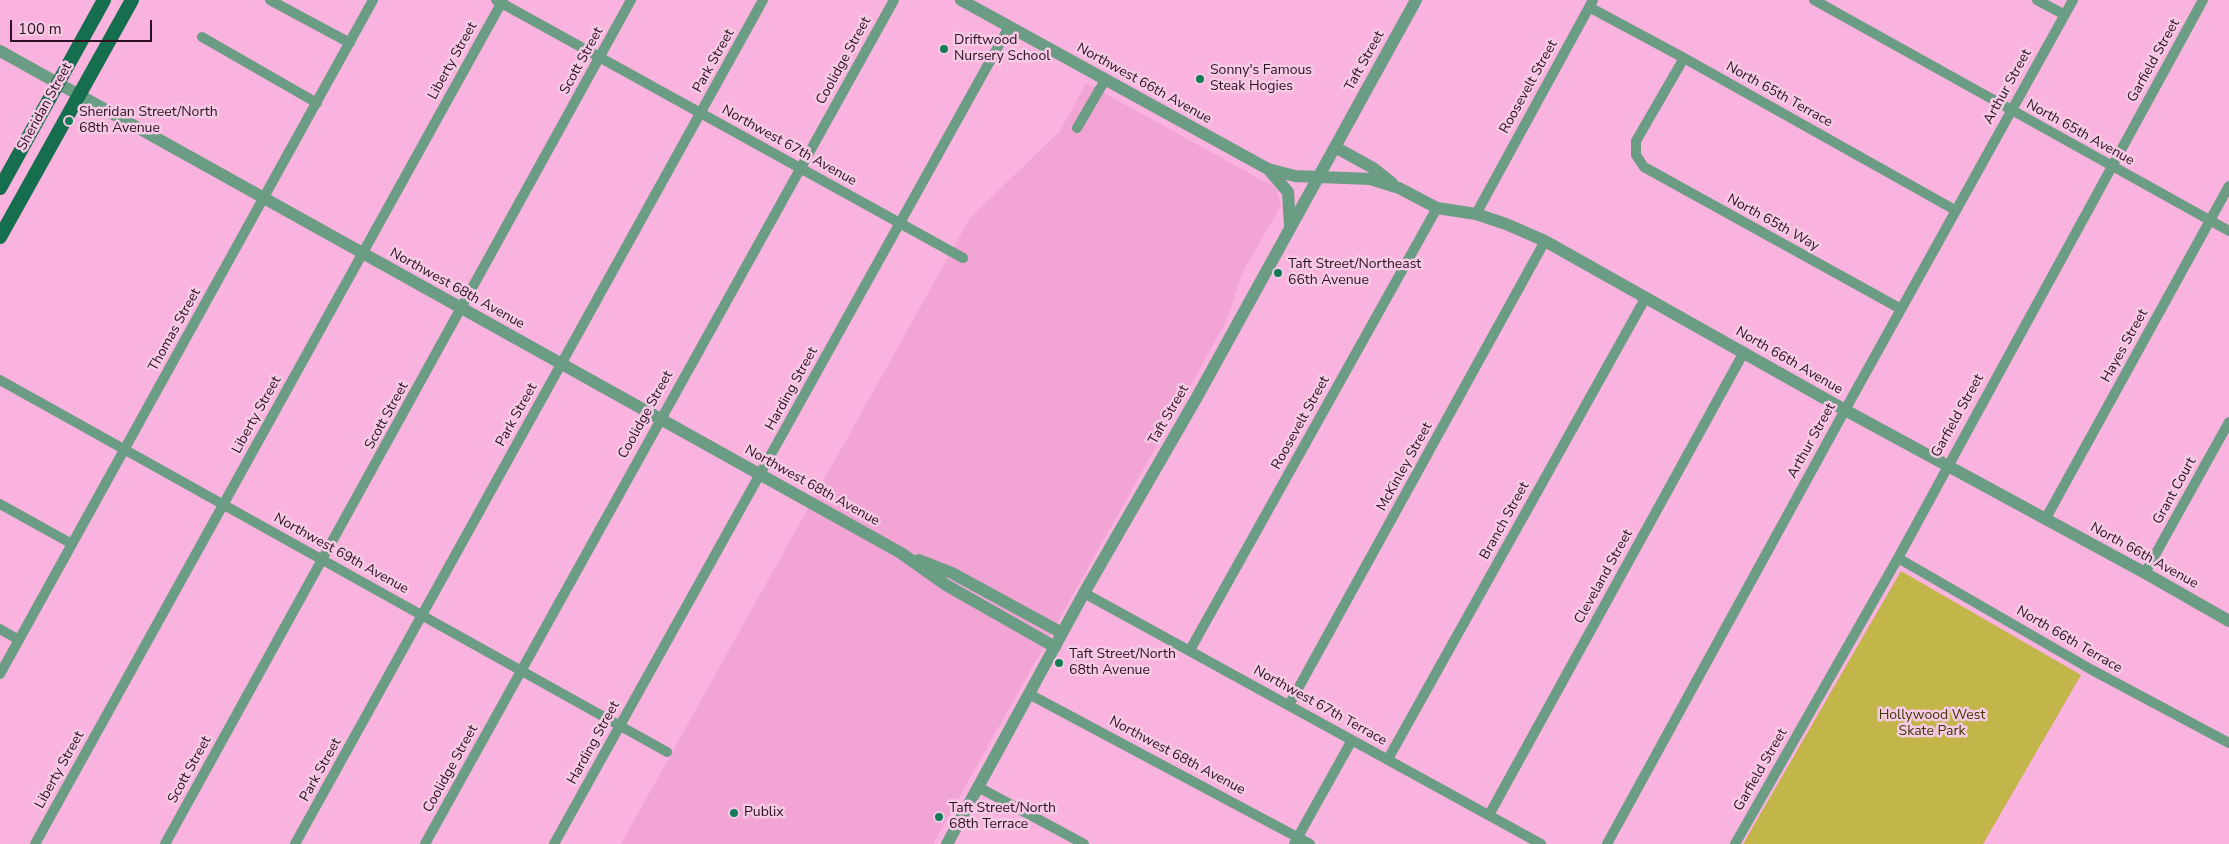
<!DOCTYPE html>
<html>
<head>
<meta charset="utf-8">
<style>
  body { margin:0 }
  #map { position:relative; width:2229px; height:844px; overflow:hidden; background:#fab2de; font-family:"Nunito Sans",sans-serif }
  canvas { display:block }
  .scale { position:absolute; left:10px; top:20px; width:142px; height:22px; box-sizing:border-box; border:2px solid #2c1223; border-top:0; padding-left:6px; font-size:15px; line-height:18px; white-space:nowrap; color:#2c1223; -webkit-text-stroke:4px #f6cae4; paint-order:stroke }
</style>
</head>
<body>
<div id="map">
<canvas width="2229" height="844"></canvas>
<div class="scale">100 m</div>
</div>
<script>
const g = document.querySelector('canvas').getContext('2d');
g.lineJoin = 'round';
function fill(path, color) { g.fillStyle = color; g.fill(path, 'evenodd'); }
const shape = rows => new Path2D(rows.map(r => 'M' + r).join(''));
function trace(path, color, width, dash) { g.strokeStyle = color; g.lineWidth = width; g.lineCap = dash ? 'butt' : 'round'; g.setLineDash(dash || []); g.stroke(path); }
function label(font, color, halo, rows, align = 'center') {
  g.font = font + ' "Nunito Sans",sans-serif'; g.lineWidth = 5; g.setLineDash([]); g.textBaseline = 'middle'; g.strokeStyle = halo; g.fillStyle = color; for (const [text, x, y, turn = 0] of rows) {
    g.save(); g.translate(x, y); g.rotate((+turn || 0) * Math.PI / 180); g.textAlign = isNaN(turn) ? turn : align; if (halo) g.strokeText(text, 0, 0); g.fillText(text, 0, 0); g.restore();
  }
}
const built = shape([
  [1086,83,1276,188,1281,206,1243,271,1227,320,933,844,621,844,970,218,1060,131]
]);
const green = shape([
  [1901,571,2081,675,1983,844,1743,844]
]);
const minor = shape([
  [270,0,350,43],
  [496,0,963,258],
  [1814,0,2229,231],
  [2037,0,2065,15],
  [1589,7,1684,58,1955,210],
  [202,37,317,103],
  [1684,58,1636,141,1636,155,1644,167,1901,309],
  [1077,128,1105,80],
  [1476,214,1593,0],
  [0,380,667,752],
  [0,504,72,544],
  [2046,518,2229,186],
  [1898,558,2092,670,2229,743],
  [2145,573,2229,422],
  [1084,593,1541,844],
  [0,629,19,640],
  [1190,650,1437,208],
  [0,674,373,0],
  [1029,694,1310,844],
  [1289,705,1545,241],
  [1388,759,1646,297],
  [978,787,1084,844],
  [1489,815,1744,352],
  [35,844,503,0],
  [165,844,631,0],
  [295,844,763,0],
  [425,844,894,0],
  [554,844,1009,27],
  [1294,844,1352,740],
  [1607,844,1845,410,2073,0],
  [1735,844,1898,558,2203,0]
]);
const tertiary = shape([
  [961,0,1268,169,1295,176,1370,179,1399,188,1437,208,1476,214,1506,224,1545,241,1845,410,2145,573,2229,621],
  [0,51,901,553,946,585,1055,647],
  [1335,147,1373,168,1392,183],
  [1269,170,1288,192,1290,226],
  [919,560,952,573,1062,633],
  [947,844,1084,593,1197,397,1416,0]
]);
const primary = shape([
  [0,188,104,0],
  [0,237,132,0]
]);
const markers = [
  [944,49,5,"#137c57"],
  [1200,79,5,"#137c57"],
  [69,121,5,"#137c57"],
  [1278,273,5,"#137c57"],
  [1059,663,5,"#137c57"],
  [734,813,5,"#137c57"],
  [939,817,5,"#137c57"]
];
const poiNames = [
  ["Driftwood",954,41],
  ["Nursery School",954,57],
  ["Sonny's Famous",1210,71],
  ["Steak Hogies",1210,87],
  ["Sheridan Street/North",79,113],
  ["68th Avenue",79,129],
  ["Taft Street/Northeast",1288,265],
  ["66th Avenue",1288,281],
  ["Taft Street/North",1069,655],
  ["68th Avenue",1069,671],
  ["Taft Street/North",949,809],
  ["68th Terrace",949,825],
  ["Publix",744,813]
];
const streetNames = [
  ["Liberty Street",453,61,-61],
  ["Scott Street",582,61,-61],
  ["Park Street",714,61,-61],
  ["Coolidge Street",844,61,-61],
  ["Taft Street",1365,61,-61],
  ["Garfield Street",2154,61,-61],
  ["Northwest 66th Avenue",1144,84,29],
  ["Roosevelt Street",1529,87,-61],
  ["Arthur Street",2008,87,-61],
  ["North 65th Terrace",1779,95,29],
  ["Sheridan Street",45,107,-61],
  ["North 65th Avenue",2080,133,29],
  ["Northwest 67th Avenue",789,146,29],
  ["North 65th Way",1773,223,29],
  ["Northwest 68th Avenue",457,289,29],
  ["Thomas Street",175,330,-61],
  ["Hayes Street",2125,346,-61],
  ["North 66th Avenue",1789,361,30],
  ["Harding Street",792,389,-61],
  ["Liberty Street",257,415,-61],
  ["Park Street",517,415,-61],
  ["Coolidge Street",646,415,-61],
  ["Taft Street",1169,415,-60],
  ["Scott Street",387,416,-61],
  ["Garfield Street",1958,416,-61],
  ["Roosevelt Street",1301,423,-61],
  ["Arthur Street",1812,441,-61],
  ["McKinley Street",1405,467,-61],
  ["Northwest 68th Avenue",812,486,29],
  ["Grant Court",2175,491,-61],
  ["Branch Street",1505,521,-61],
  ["Northwest 69th Avenue",341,554,29],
  ["North 66th Avenue",2144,556,29],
  ["Cleveland Street",1604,577,-61],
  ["North 66th Terrace",2069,640,30],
  ["Northwest 67th Terrace",1320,706,29],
  ["Harding Street",594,743,-61],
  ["Northwest 68th Avenue",1177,756,28],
  ["Coolidge Street",451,769,-61],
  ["Liberty Street",60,770,-61],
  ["Scott Street",190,770,-61],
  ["Park Street",321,770,-61],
  ["Garfield Street",1761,770,-60]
];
const parkNames = [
  ["Hollywood West",1932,716],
  ["Skate Park",1932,732]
];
fill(built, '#f2a4d4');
fill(green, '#c2b549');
trace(minor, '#6b9c84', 10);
trace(tertiary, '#6b9c84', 12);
trace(primary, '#156e4d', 14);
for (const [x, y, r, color] of markers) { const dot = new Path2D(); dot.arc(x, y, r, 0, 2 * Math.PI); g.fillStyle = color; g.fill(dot); trace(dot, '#f6cae4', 2); }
label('14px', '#2c1223', '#f6cae4', poiNames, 'left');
label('14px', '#2c1223', '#f6cae4', streetNames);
label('14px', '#3e3802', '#f6cae4', parkNames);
</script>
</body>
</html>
